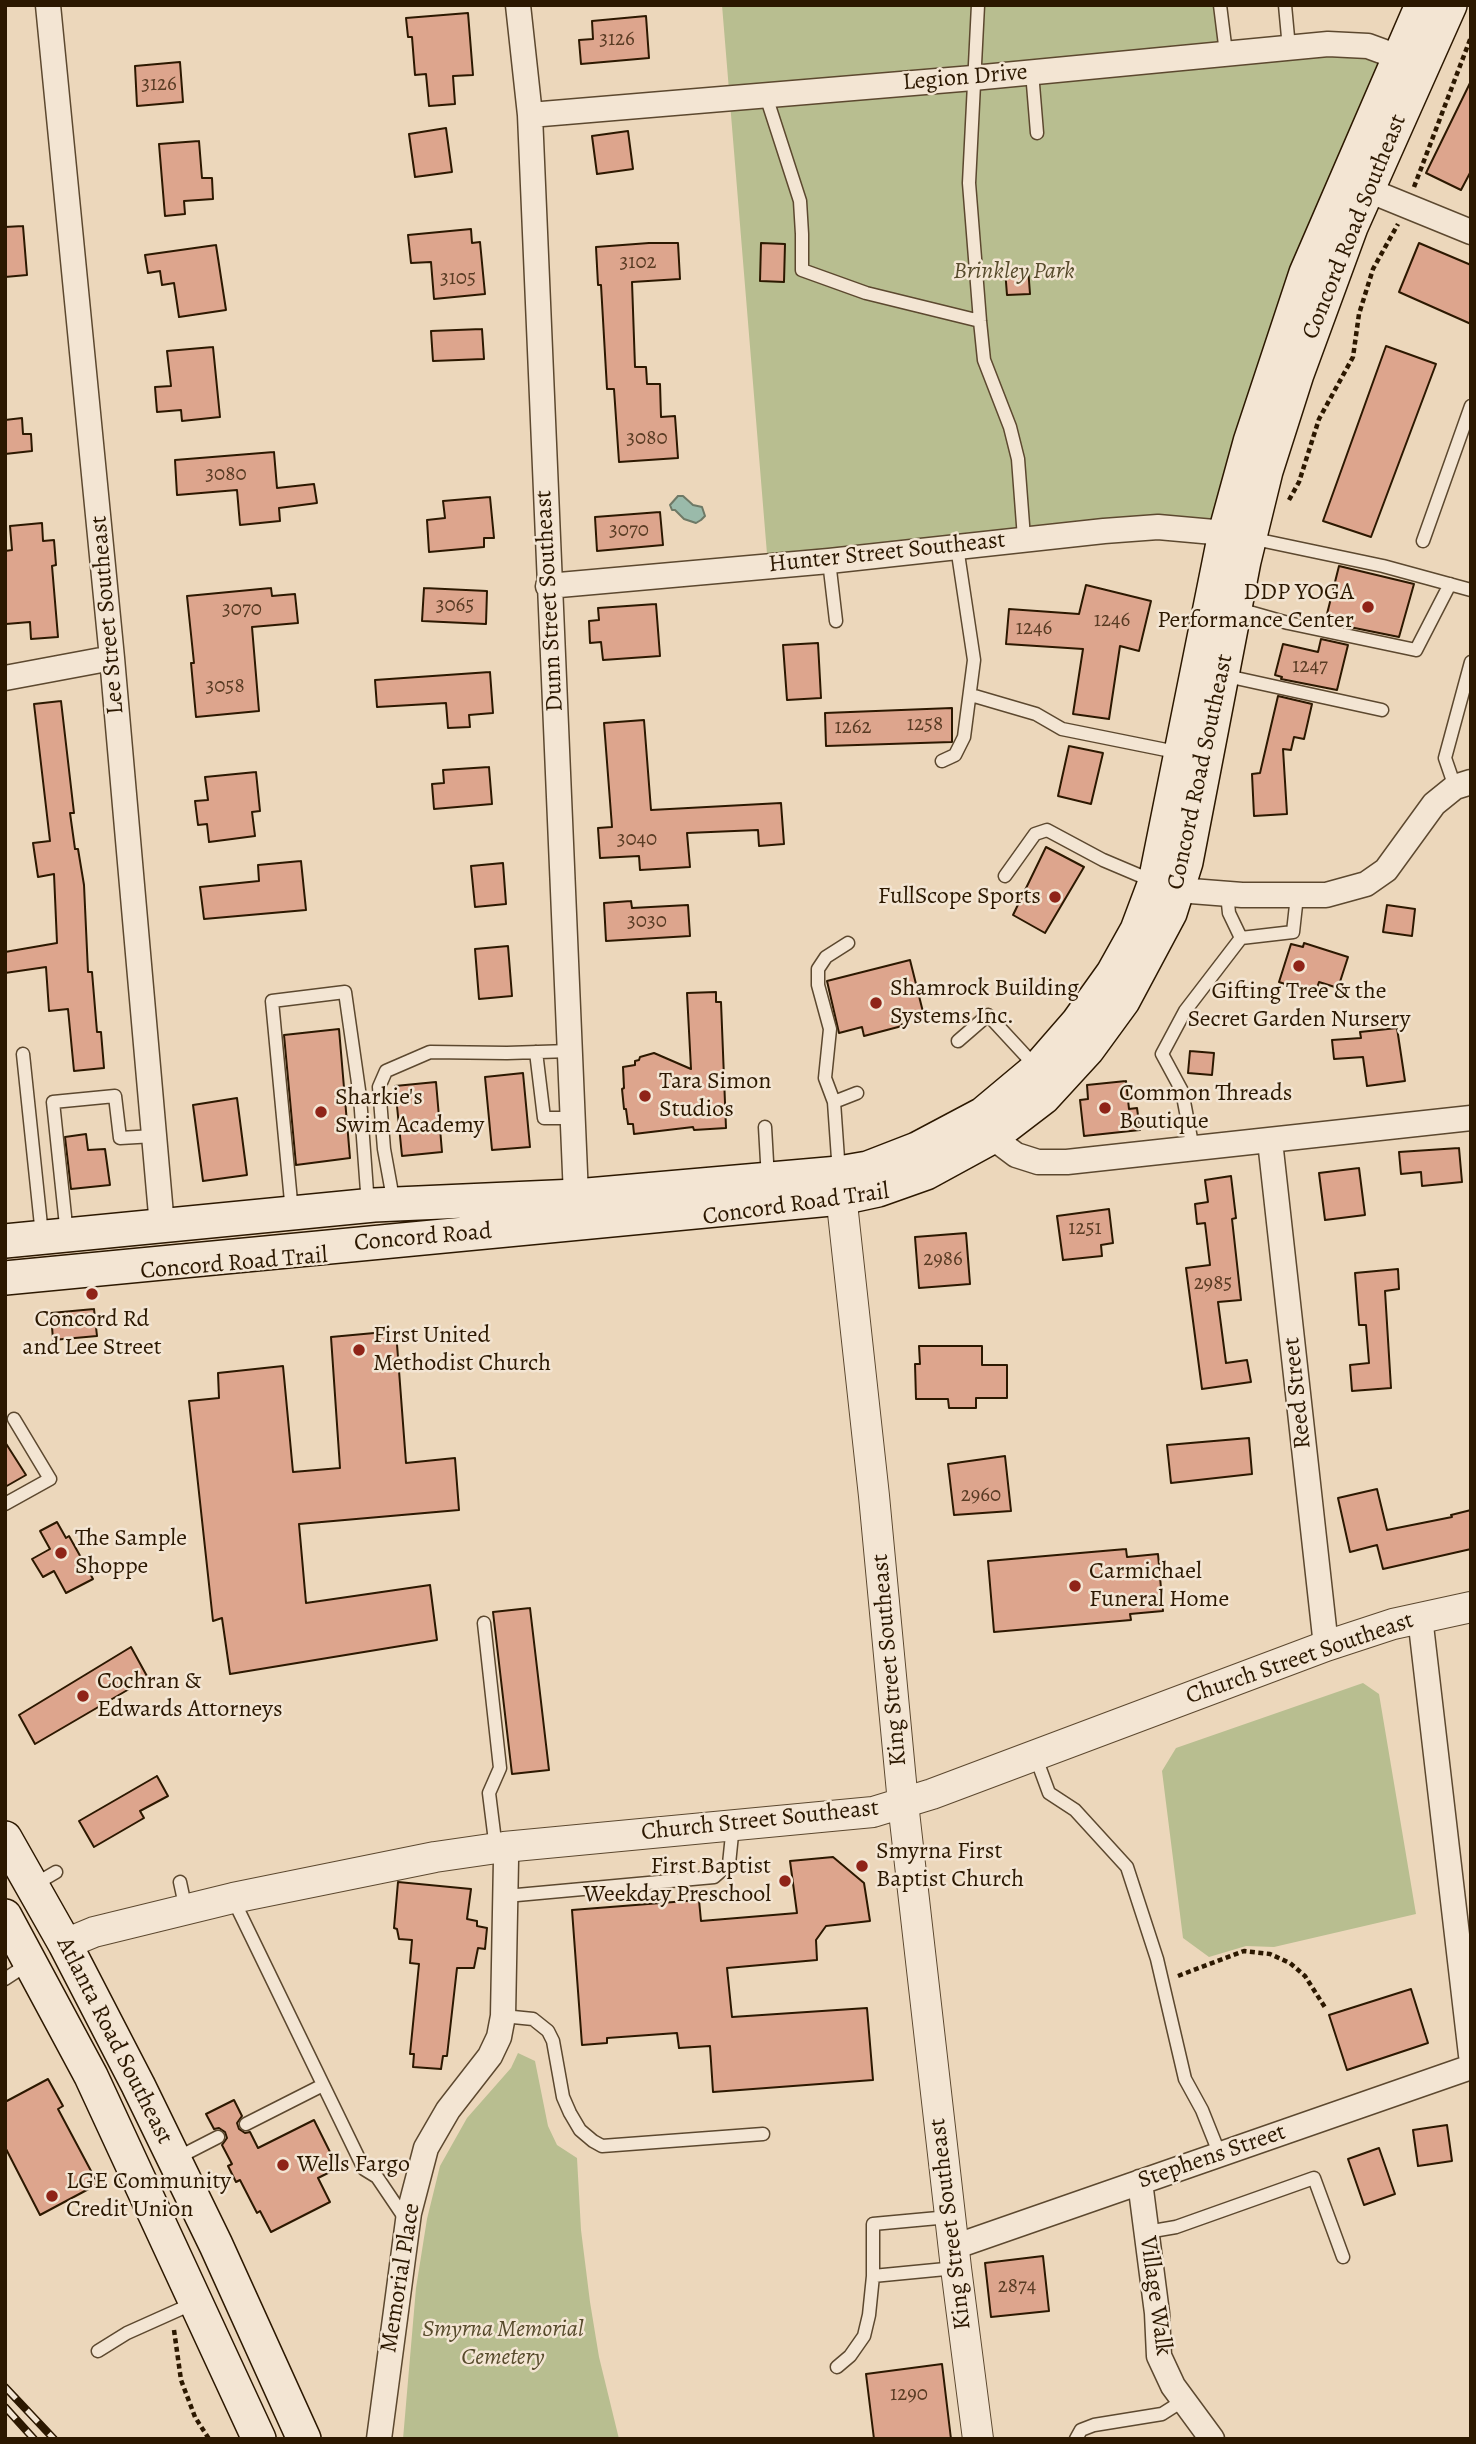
<!DOCTYPE html>
<html>
<head>
<meta charset="utf-8">
<style>
  body { margin:0 }
  #map { position:relative; width:1476px; height:2444px; overflow:hidden; background:#ecd7bb; font-family:Alegreya,serif }
  canvas { display:block }
  .frame { position:absolute; inset:0; border:7px solid #2c1800; pointer-events:none }
</style>
</head>
<body>
<div id="map">
<canvas width="1476" height="2444"></canvas>
<div class="frame"></div>
</div>
<script>
const g = document.querySelector('canvas').getContext('2d');
g.lineJoin = 'round';
function fill(path, color) { g.fillStyle = color; g.fill(path, 'evenodd'); }
const shape = rows => new Path2D(rows.map(r => 'M' + r).join(''));
function trace(path, color, width, dash) { g.strokeStyle = color; g.lineWidth = width; g.lineCap = dash ? 'butt' : 'round'; g.setLineDash(dash || []); g.stroke(path); }
function label(font, color, halo, rows, align = 'center') {
  g.font = font + ' Alegreya,serif'; g.lineWidth = 5; g.setLineDash([]); g.textBaseline = 'middle'; g.strokeStyle = halo; g.fillStyle = color; for (const [text, x, y, turn = 0] of rows) {
    g.save(); g.translate(x, y); g.rotate((+turn || 0) * Math.PI / 180); g.textAlign = isNaN(turn) ? turn : align; if (halo) g.strokeText(text, 0, 0); g.fillText(text, 0, 0); g.restore();
  }
}
const green = shape([
  [722,5,1220,5,1226,53,1398,57,1237,535,1187,528,768,566],
  [1363,1683,1379,1694,1416,1914,1274,1947,1246,1946,1209,1957,1183,1938,1162,1771,1176,1748],
  [518,2053,535,2061,548,2126,557,2145,577,2158,581,2230,590,2302,599,2357,619,2439,403,2439,416,2288,427,2219,440,2166,467,2118,511,2068]
]);
const water = shape([
  [678,496,683,496,693,505,702,507,705,516,701,520,696,523,684,519,675,510,672,510,670,505,678,496]
]);
const building = shape([
  [468,13,473,75,453,76,455,104,429,106,426,74,415,75,412,37,408,37,406,18,468,13],
  [646,16,649,58,581,64,579,40,593,39,592,21,646,16],
  [180,62,183,102,137,106,135,66,180,62],
  [1471,81,1471,171,1461,190,1426,173,1471,81],
  [446,128,452,172,415,177,409,134,446,128],
  [628,131,633,169,597,174,592,136,628,131],
  [199,141,202,178,212,178,213,199,184,201,185,214,165,216,159,144,199,141],
  [23,226,27,275,5,277,5,227,23,226],
  [471,229,472,243,480,242,485,294,434,299,431,262,411,263,408,235,471,229],
  [649,243,678,243,680,279,632,282,635,367,646,367,647,384,660,384,661,417,675,416,678,458,619,462,614,389,607,389,601,285,598,285,596,247,649,243],
  [761,243,785,244,784,282,760,281,761,243],
  [1419,243,1471,265,1471,324,1399,292,1419,243],
  [216,245,226,310,179,317,174,283,162,285,160,271,148,273,145,255,216,245],
  [1028,267,1030,294,1007,295,1005,269,1028,267],
  [482,329,484,359,433,361,431,331,482,329],
  [1386,346,1436,364,1371,537,1323,521,1386,346],
  [213,347,220,417,182,421,181,410,157,412,155,387,171,386,167,351,213,347],
  [22,418,23,434,31,434,32,451,5,454,5,420,22,418],
  [274,452,277,488,314,484,317,503,279,508,280,521,240,525,237,490,177,495,175,460,274,452],
  [490,497,494,538,484,538,484,547,429,552,427,520,445,518,443,501,490,497],
  [660,512,663,545,597,551,595,517,660,512],
  [42,523,43,541,54,540,56,565,52,566,58,637,31,639,30,622,6,624,5,551,12,550,10,526,42,523],
  [1339,566,1414,584,1399,637,1325,622,1339,566],
  [1086,585,1151,601,1139,651,1120,646,1109,719,1073,714,1083,649,1006,644,1009,609,1079,614,1086,585],
  [271,588,272,596,295,594,298,623,252,627,259,711,196,717,191,663,194,663,187,596,271,588],
  [424,588,487,591,486,624,422,621,424,588],
  [656,604,660,656,603,660,601,642,590,643,589,621,599,620,598,608,656,604],
  [1321,639,1348,645,1337,690,1281,679,1282,677,1275,675,1283,644,1318,652,1321,639],
  [818,643,821,698,787,700,783,645,818,643],
  [490,672,493,713,469,715,470,727,448,728,446,703,377,707,375,680,490,672],
  [1278,696,1312,704,1304,739,1294,737,1291,750,1283,749,1287,814,1254,816,1252,774,1260,773,1278,696],
  [61,701,74,813,70,813,75,849,78,849,84,885,88,972,92,972,97,1032,101,1032,104,1068,74,1071,68,1009,49,1011,46,967,5,973,5,952,57,943,54,874,38,877,33,843,50,841,34,704,61,701],
  [952,708,952,742,826,746,825,713,952,708],
  [644,720,651,810,781,803,784,844,759,846,758,830,687,833,690,867,640,870,639,856,600,858,598,828,612,827,604,723,644,720],
  [1069,746,1103,753,1091,804,1058,796,1069,746],
  [489,767,492,804,434,809,432,784,444,783,443,770,489,767],
  [256,772,260,811,252,812,255,836,209,842,207,824,198,825,195,801,208,800,205,777,256,772],
  [1046,847,1084,867,1045,933,1013,915,1046,847],
  [301,861,306,910,204,919,200,887,259,881,258,865,301,861],
  [503,863,506,904,475,907,471,866,503,863],
  [631,901,632,908,688,905,690,936,606,941,604,903,631,901],
  [1387,905,1415,909,1412,936,1383,932,1387,905],
  [1304,943,1348,957,1338,988,1319,982,1315,994,1279,982,1291,944,1303,947,1304,943],
  [508,946,512,996,479,999,475,949,508,946],
  [910,960,923,1012,900,1018,902,1026,864,1036,862,1027,839,1033,827,981,910,960],
  [716,992,716,1002,721,1002,726,1128,694,1130,693,1127,634,1134,633,1124,628,1124,626,1109,624,1109,622,1089,624,1088,623,1067,635,1065,635,1061,639,1060,640,1057,654,1053,691,1069,687,993,716,992],
  [1397,1028,1405,1081,1367,1086,1363,1057,1334,1059,1332,1040,1361,1038,1360,1032,1397,1028],
  [339,1029,350,1158,296,1165,284,1035,339,1029],
  [1190,1051,1214,1053,1212,1075,1188,1073,1190,1051],
  [523,1073,530,1147,492,1150,485,1077,523,1073],
  [1126,1081,1129,1109,1137,1108,1140,1130,1084,1136,1080,1100,1088,1099,1087,1085,1126,1081],
  [436,1082,442,1152,402,1156,395,1086,436,1082],
  [237,1098,247,1175,203,1181,193,1105,237,1098],
  [86,1134,88,1150,105,1149,110,1185,71,1189,65,1137,86,1134],
  [1459,1148,1462,1182,1422,1186,1421,1172,1401,1174,1399,1152,1459,1148],
  [1359,1168,1365,1215,1325,1220,1319,1173,1359,1168],
  [1231,1176,1236,1218,1232,1219,1241,1300,1218,1302,1226,1363,1247,1360,1251,1382,1202,1389,1186,1268,1210,1265,1205,1223,1197,1224,1195,1204,1208,1202,1205,1180,1231,1176],
  [1109,1209,1113,1243,1101,1245,1102,1256,1063,1260,1057,1216,1109,1209],
  [966,1233,970,1284,919,1288,915,1237,966,1233],
  [1398,1269,1399,1289,1385,1291,1391,1388,1352,1391,1350,1365,1369,1363,1366,1325,1359,1325,1355,1273,1398,1269],
  [94,1309,97,1336,53,1340,51,1313,94,1309],
  [396,1331,406,1463,455,1458,459,1510,299,1524,306,1603,430,1585,437,1640,230,1674,222,1618,213,1621,189,1401,219,1398,218,1373,283,1366,293,1472,340,1468,331,1337,396,1331],
  [919,1346,982,1346,982,1365,1007,1365,1007,1398,976,1398,976,1408,949,1408,948,1399,916,1399,915,1364,920,1364,919,1346],
  [1249,1438,1252,1474,1171,1483,1167,1445,1249,1438],
  [5,1442,26,1475,5,1487,5,1442],
  [1005,1456,1011,1511,954,1515,948,1464,1005,1456],
  [1377,1489,1387,1530,1452,1517,1451,1515,1471,1510,1471,1549,1383,1569,1377,1545,1350,1552,1338,1498,1377,1489],
  [57,1522,66,1538,69,1536,93,1579,66,1593,54,1571,43,1577,32,1559,50,1549,40,1531,57,1522],
  [1126,1549,1127,1557,1158,1554,1163,1611,1130,1614,1131,1620,994,1632,988,1561,1126,1549],
  [530,1608,549,1770,512,1774,493,1612,530,1608],
  [131,1647,148,1678,35,1744,19,1715,131,1647],
  [157,1776,168,1796,140,1811,144,1818,94,1847,79,1821,157,1776],
  [833,1857,864,1883,870,1921,826,1926,816,1940,817,1960,727,1968,732,2017,867,2008,873,2080,713,2092,710,2046,679,2048,677,2033,607,2038,607,2043,582,2045,572,1910,699,1900,701,1921,797,1913,790,1861,833,1857],
  [398,1882,471,1889,467,1919,477,1921,477,1926,487,1928,485,1949,478,1948,474,1968,457,1968,447,2056,443,2056,441,2069,413,2067,414,2054,410,2054,419,1964,410,1963,412,1940,399,1939,397,1929,394,1928,398,1882],
  [1411,1989,1428,2043,1347,2070,1329,2015,1411,1989],
  [48,2079,63,2106,58,2109,98,2184,40,2215,5,2147,5,2102,48,2079],
  [234,2100,242,2116,237,2123,239,2129,245,2133,250,2132,258,2148,314,2120,338,2168,318,2178,330,2202,271,2232,260,2211,257,2213,240,2180,236,2182,228,2166,232,2164,222,2145,227,2138,225,2132,219,2128,214,2129,206,2114,234,2100],
  [1447,2125,1452,2161,1418,2166,1413,2130,1447,2125],
  [1379,2148,1395,2194,1364,2205,1348,2159,1379,2148],
  [1043,2256,1049,2311,991,2317,985,2263,1043,2256],
  [942,2364,951,2439,874,2439,866,2374,942,2364]
]);
const path = shape([
  [1414,187,1471,37],
  [1289,500,1299,482,1319,419,1353,357,1359,314,1373,269,1398,224],
  [1178,1976,1244,1951,1270,1954,1290,1963,1305,1976,1326,2009],
  [174,2330,181,2380,195,2417,209,2439]
]);
const service = shape([
  [978,5,969,183,980,321,984,360,1010,427,1018,459,1024,538],
  [1220,5,1226,53],
  [1285,5,1289,48],
  [1032,72,1037,133],
  [766,96,800,201,802,234,802,270,866,293,980,321],
  [1250,538,1383,566,1471,590],
  [1423,541,1471,406],
  [829,561,836,621],
  [1235,608,1288,623,1416,650,1450,584],
  [1222,675,1382,710],
  [971,695,1036,714,1062,729,1181,753],
  [942,761,955,755,964,737,974,660,957,547],
  [1455,787,1445,758,1471,662],
  [1005,876,1035,834,1047,830,1103,860,1155,882],
  [1227,894,1229,913,1241,938],
  [958,1041,988,1015,1037,1068],
  [536,1052,544,1118,573,1118],
  [23,1054,42,1235],
  [834,1102,825,1078,830,1029,818,985,818,969,826,957,848,943],
  [765,1127,768,1179],
  [1193,1149,1182,1091,1162,1054,1185,1011,1241,938,1293,932,1297,896],
  [839,1173,834,1102,857,1093],
  [394,1204,384,1149,379,1087,386,1071,430,1052,507,1053,570,1051],
  [292,1212,272,1001,345,992,360,1097,368,1205],
  [67,1235,53,1102,115,1096,120,1138,154,1136],
  [5,1504,50,1479,14,1419],
  [484,1623,500,1768,489,1793,496,1849],
  [1035,1755,1049,1793,1075,1810,1127,1867,1157,1959,1185,2079,1202,2110,1220,2155],
  [180,1882,186,1910],
  [32,1886,56,1872],
  [506,1896,714,1877,729,1864,733,1825],
  [233,1899,364,2169,377,2177,406,2220],
  [5,1979,28,1964],
  [503,2016,533,2019,548,2031,553,2041,563,2097,570,2113,580,2130,593,2141,602,2146,763,2134],
  [246,2124,323,2085],
  [175,2159,218,2137],
  [1147,2232,1176,2227,1314,2178,1343,2257],
  [873,2276,956,2268],
  [98,2351,127,2333,194,2303],
  [837,2367,850,2356,864,2336,869,2315,873,2276,873,2224,949,2217],
  [1076,2439,1081,2430,1094,2425,1162,2414,1184,2400]
]);
const minor = shape([
  [48,5,112,658,162,1226],
  [518,5,530,115,576,1196],
  [530,115,973,78,1328,44,1368,46,1398,57],
  [1368,190,1471,232],
  [548,586,829,561,1104,531,1158,527,1225,533],
  [5,678,112,658],
  [1178,890,1242,895,1326,895,1366,884,1386,870,1434,804,1455,787,1471,782],
  [992,1137,1016,1155,1038,1162,1067,1162,1471,1118],
  [1270,1141,1326,1646],
  [1420,1617,1471,2055],
  [1140,2182,1157,2313,1159,2356,1173,2386,1212,2439],
  [954,2247,1471,2067],
  [379,2439,409,2213,426,2148,448,2110,490,2056,499,2037,503,2016,506,1860,504,1847]
]);
const tertiary = shape([
  [839,1176,874,1496,903,1803,956,2268,978,2439],
  [65,1944,94,1932,233,1898,435,1857,504,1847,873,1812,932,1794,1326,1646,1393,1624,1471,1607]
]);
const secondary = shape([
  [5,1241,374,1205,576,1196,839,1173,868,1168,917,1149,983,1114,1038,1068,1078,1022,1113,973,1137,930,1155,882,1225,533,1250,442,1306,273,1422,5],
  [5,1278,841,1198,878,1190,926,1173,992,1137,1043,1098,1088,1049,1123,1001,1170,913,1186,862,1244,561,1266,471,1297,374,1351,227,1450,5],
  [5,1838,65,1944,138,2085,216,2245,304,2439],
  [5,1916,91,2076,259,2439]
]);
const rail = shape([
  [5,2387,54,2439],
  [5,2407,34,2439]
]);
const markers = [
  [1368,607,7,"#8f2418"],
  [1055,897,7,"#8f2418"],
  [1299,966,7,"#8f2418"],
  [876,1003,7,"#8f2418"],
  [645,1096,7,"#8f2418"],
  [1105,1108,7,"#8f2418"],
  [321,1112,7,"#8f2418"],
  [92,1294,7,"#8f2418"],
  [359,1350,7,"#8f2418"],
  [61,1553,7,"#8f2418"],
  [1075,1586,7,"#8f2418"],
  [83,1696,7,"#8f2418"],
  [862,1866,7,"#8f2418"],
  [785,1881,7,"#8f2418"],
  [283,2165,7,"#8f2418"],
  [52,2196,7,"#8f2418"]
];
const numberNames = [
  ["3126",617,40],
  ["3126",159,85],
  ["3102",638,263],
  ["3105",458,279],
  ["3080",647,439],
  ["3080",226,475],
  ["3070",629,531],
  ["3065",455,606],
  ["3070",242,610],
  ["1246",1112,621],
  ["1246",1034,629],
  ["1247",1310,667],
  ["3058",225,687],
  ["1258",925,725],
  ["1262",853,728],
  ["3040",637,840],
  ["3030",647,922],
  ["1251",1085,1229],
  ["2986",943,1260],
  ["2985",1213,1284],
  ["2960",981,1496],
  ["2874",1017,2287],
  ["1290",909,2395]
];
const streetNames = [
  ["Legion Drive",965,78,-5],
  ["Concord Road Southeast",1355,227,-68],
  ["Hunter Street Southeast",887,553,-6],
  ["Dunn Street Southeast",550,601,-93],
  ["Lee Street Southeast",108,615,-95],
  ["Concord Road Southeast",1201,772,-78],
  ["Concord Road Trail",796,1205,-8],
  ["Concord Road",423,1238,-5],
  ["Concord Road Trail",234,1264,-5],
  ["Reed Street",1298,1393,-96],
  ["Church Street Southeast",1300,1659,-19],
  ["King Street Southeast",890,1660,-95],
  ["Church Street Southeast",760,1821,-6],
  ["Atlanta Road Southeast",114,2041,63],
  ["Stephens Street",1212,2157,-19],
  ["King Street Southeast",951,2224,-97],
  ["Memorial Place",401,2278,-81],
  ["Village Walk",1155,2296,82]
];
const parkNames = [
  ["Brinkley Park",1014,272],
  ["Smyrna Memorial",503,2330],
  ["Cemetery",503,2358]
];
const poiNames = [
  ["DDP YOGA",1354,593,"right"],
  ["Performance Center",1354,621,"right"],
  ["FullScope Sports",1041,897,"right"],
  ["Shamrock Building",890,989],
  ["Systems Inc.",890,1017],
  ["Gifting Tree & the",1299,992,"center"],
  ["Secret Garden Nursery",1299,1020,"center"],
  ["Tara Simon",659,1082],
  ["Studios",659,1110],
  ["Common Threads",1119,1094],
  ["Boutique",1119,1122],
  ["Sharkie's",335,1098],
  ["Swim Academy",335,1126],
  ["Concord Rd",92,1320,"center"],
  ["and Lee Street",92,1348,"center"],
  ["First United",373,1336],
  ["Methodist Church",373,1364],
  ["The Sample",75,1539],
  ["Shoppe",75,1567],
  ["Carmichael",1089,1572],
  ["Funeral Home",1089,1600],
  ["Cochran &",97,1682],
  ["Edwards Attorneys",97,1710],
  ["Smyrna First",876,1852],
  ["Baptist Church",876,1880],
  ["First Baptist",771,1867,"right"],
  ["Weekday Preschool",771,1895,"right"],
  ["Wells Fargo",297,2165],
  ["LGE Community",66,2182],
  ["Credit Union",66,2210]
];
fill(green, '#b8be90');
fill(water, '#9abaaa');
trace(water, '#6e7966', 2);
fill(building, '#dda58d');
trace(building, '#2c1800', 2);
trace(service, '#5c482f', 15);
trace(minor, '#5c482f', 27);
trace(tertiary, '#5c482f', 32);
trace(secondary, '#2c1800', 36);
trace(path, '#2c1800', 4.5, [5, 3.5]);
trace(service, '#f3e5d3', 12);
trace(minor, '#f3e5d3', 24);
trace(tertiary, '#f3e5d3', 30);
trace(secondary, '#f3e5d3', 33);
trace(rail, '#2c1800', 8);
trace(rail, '#f3e5d3', 5, [16]);
for (const [x, y, r, color] of markers) { const dot = new Path2D(); dot.arc(x, y, r, 0, 2 * Math.PI); g.fillStyle = color; g.fill(dot); trace(dot, '#f3e5d3', 2.5); }
label('21px', '#583b23', null, numberNames);
label('24px', '#2c1800', '#f3e5d3', streetNames);
label('italic 24px', '#564a2b', '#f3e5d3', parkNames);
label('24px', '#2c1800', '#f3e5d3', poiNames, 'left');
</script>
</body>
</html>
